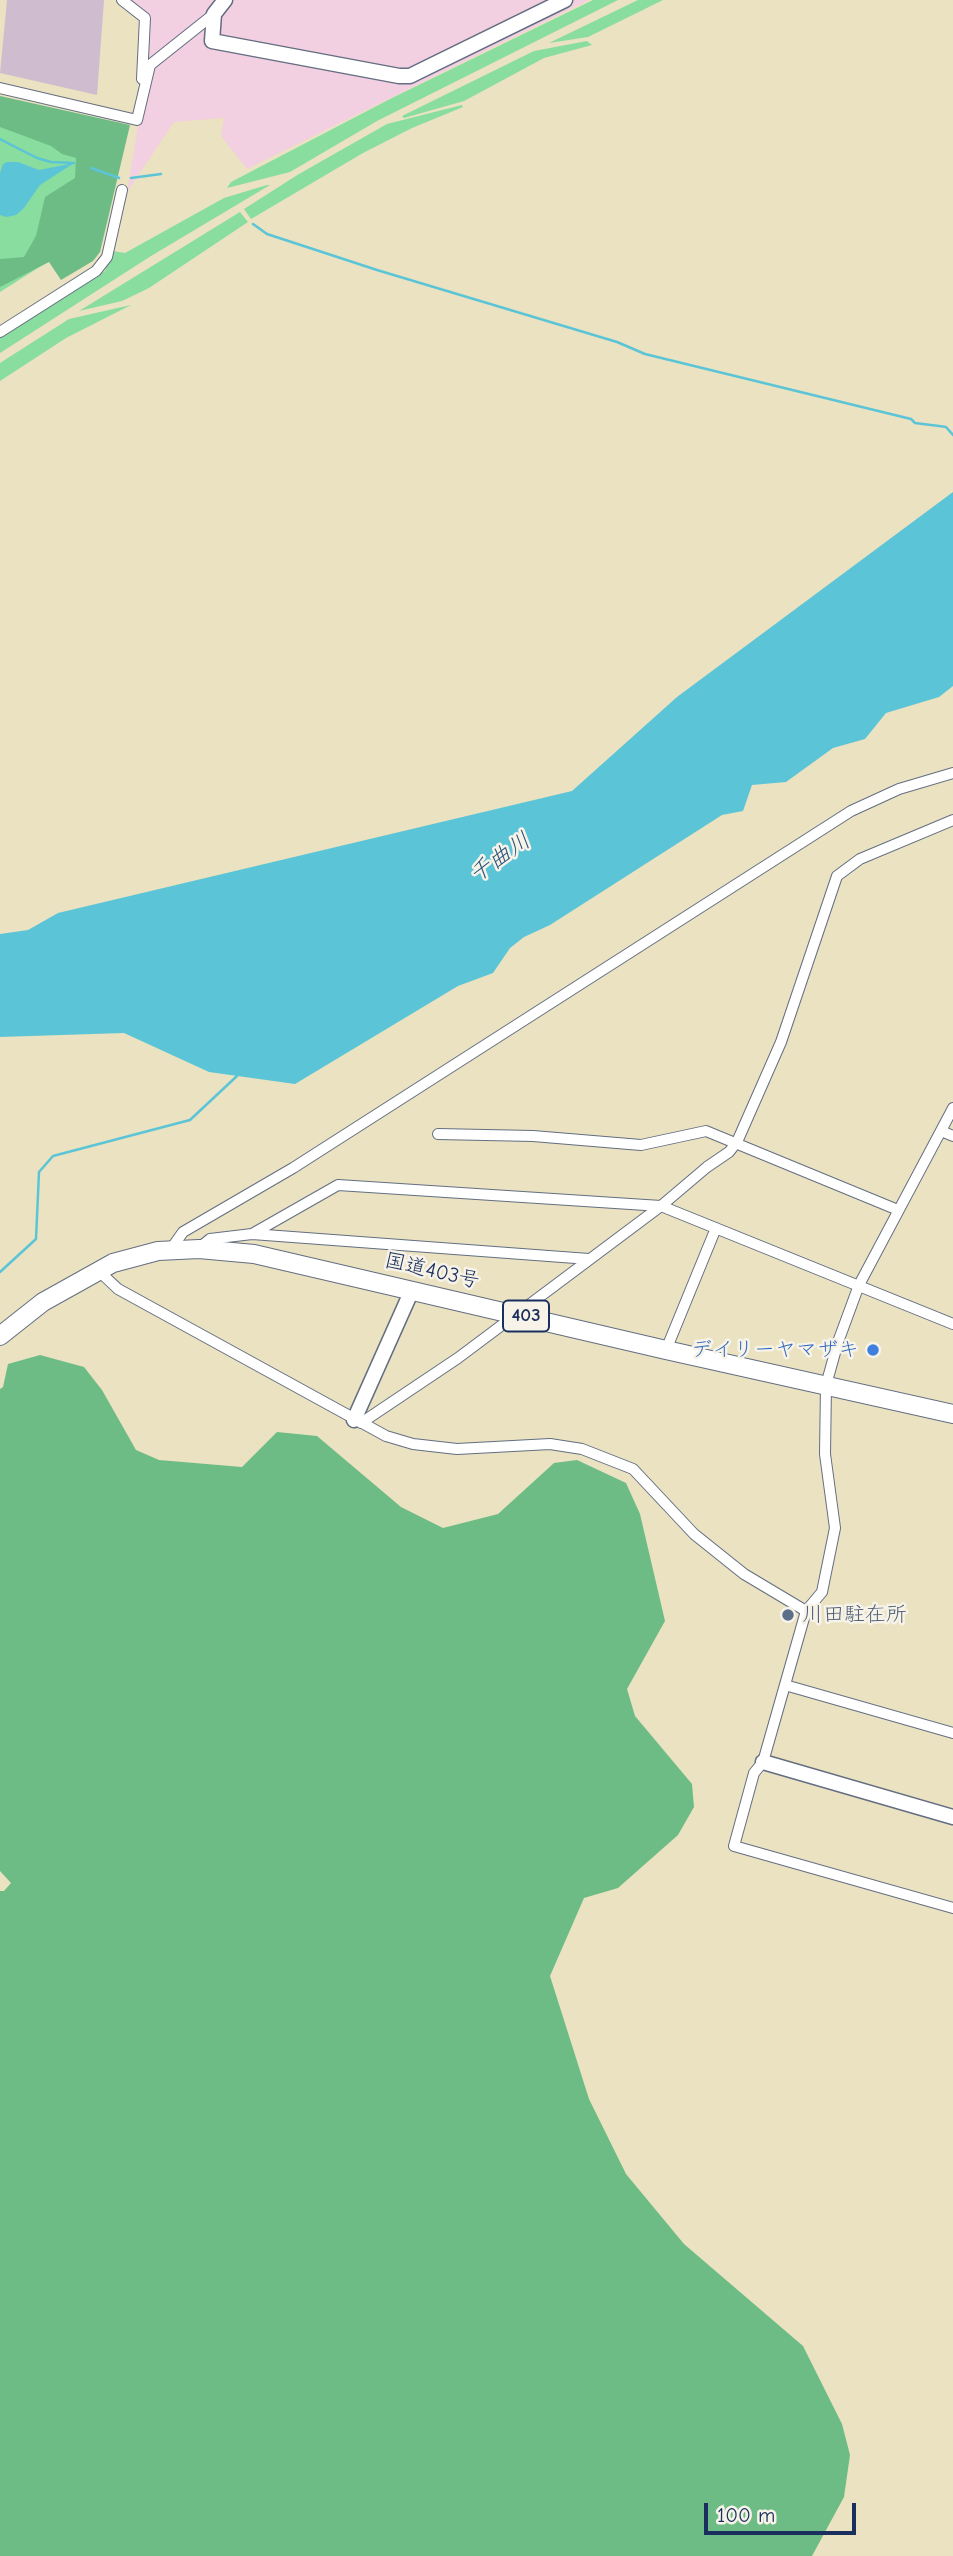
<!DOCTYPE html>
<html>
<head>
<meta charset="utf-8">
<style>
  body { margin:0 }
  #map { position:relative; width:953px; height:2556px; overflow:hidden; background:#eae2c1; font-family:"Comic Neue",sans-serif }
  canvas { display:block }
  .scale { position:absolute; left:704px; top:2503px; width:152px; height:32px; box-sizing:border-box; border:4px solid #1b2f5e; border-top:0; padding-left:9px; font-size:21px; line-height:24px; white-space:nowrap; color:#1b2f5e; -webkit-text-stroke:5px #f7f3e8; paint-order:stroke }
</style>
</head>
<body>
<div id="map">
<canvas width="953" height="2556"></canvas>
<div class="scale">100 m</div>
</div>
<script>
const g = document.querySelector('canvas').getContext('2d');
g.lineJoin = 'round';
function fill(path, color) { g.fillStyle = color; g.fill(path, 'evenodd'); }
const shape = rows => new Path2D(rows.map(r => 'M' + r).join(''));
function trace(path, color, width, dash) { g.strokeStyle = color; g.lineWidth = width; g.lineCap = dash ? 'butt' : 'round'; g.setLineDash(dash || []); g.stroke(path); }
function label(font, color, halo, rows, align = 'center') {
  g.font = font + ' "Comic Neue","Klee One",sans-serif'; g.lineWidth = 5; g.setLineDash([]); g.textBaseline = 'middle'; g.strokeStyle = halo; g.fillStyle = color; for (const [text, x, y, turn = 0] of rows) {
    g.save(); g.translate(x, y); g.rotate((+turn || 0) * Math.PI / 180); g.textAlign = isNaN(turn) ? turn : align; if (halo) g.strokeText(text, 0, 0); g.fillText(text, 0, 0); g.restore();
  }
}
const built = shape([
  [126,0,589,0,247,169,221,136,224,118,174,122,127,192,142,102,147,18]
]);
const industrial = shape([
  [7,0,104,0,97,95,0,73]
]);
const green = shape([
  [593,0,618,0,377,121,290,172,227,188,231,182,390,99],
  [638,0,663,0,588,37,549,43],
  [587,41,592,45,544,58,464,101,404,118,402,116,534,51],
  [0,100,95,122,49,261,0,292],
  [462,105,463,107,412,128,363,153,251,219,244,209,299,174,387,124],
  [267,185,270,185,151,256,0,353,0,337,105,271,113,251,125,253,224,198],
  [240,212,248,222,149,288,122,301,79,311],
  [131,305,66,338,0,381,0,363,69,319]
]);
const forest = shape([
  [0,96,130,125,100,252,93,261,61,280,49,262,0,287,0,259,24,257,36,236,45,197,75,178,76,158,62,154,51,146,0,127],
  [40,1355,84,1367,102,1390,136,1450,159,1460,242,1467,277,1432,317,1436,401,1507,443,1528,498,1514,554,1463,577,1460,626,1483,640,1514,665,1621,627,1689,635,1716,692,1784,694,1807,678,1835,618,1888,584,1898,550,1976,589,2099,626,2174,684,2244,803,2346,842,2424,850,2455,844,2497,812,2556,0,2556,0,1891,4,1891,11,1883,0,1871,0,1389,3,1387,8,1364]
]);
const water = shape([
  [7,162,18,162,39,170,74,163,40,185,24,208,16,215,6,217,0,215,0,173,3,164],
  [953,492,953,686,939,697,886,713,865,739,833,748,786,782,752,785,743,811,722,815,550,925,524,937,510,948,493,973,458,986,295,1084,209,1072,124,1033,0,1037,0,934,28,930,58,913,572,791,677,697]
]);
const stream = shape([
  [0,139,37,158,51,162,74,163],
  [91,168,119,178],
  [131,178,161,174],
  [253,224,267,234,377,270,617,342,645,354,911,419,915,423,939,426,946,427,953,435],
  [0,1272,36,1239,39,1172,53,1156,190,1120,237,1076]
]);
const street = shape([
  [122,0,145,18,142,79],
  [0,88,137,120,150,65,214,14],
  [0,332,96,271,107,257,122,190],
  [953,1108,859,1285,838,1342,826,1385,825,1454,835,1528,822,1592,806,1611,763,1762,754,1773,734,1846,953,1908],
  [941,1131,953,1136],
  [438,1134,533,1136,641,1145,706,1131,898,1210],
  [252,1234,589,1259],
  [199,1248,210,1239,252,1234,338,1185,661,1206,953,1324],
  [171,1249,183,1232,293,1168,851,811,899,789,953,773],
  [98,1270,118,1289,386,1436,413,1444,457,1449,550,1444,582,1449,633,1469,694,1534,744,1574,806,1611],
  [666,1350,716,1228],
  [361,1423,458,1358,661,1206,707,1167,729,1152,737,1142,781,1042,837,876,860,859,953,820],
  [785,1685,953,1733]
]);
const secondary = shape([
  [225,0,214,14,212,41,399,76,410,76,418,72,565,0],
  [354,1420,412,1290],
  [763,1762,953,1817]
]);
const highway = shape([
  [0,1336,43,1302,113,1263,158,1251,199,1249,254,1254,666,1350,953,1414]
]);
const markers = [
  [873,1350,7,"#3f7fe0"],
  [788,1615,7,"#5c6f8a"]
];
const shields = [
  [526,1316,46]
];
const shieldNames = [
  ["403",526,1316]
];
const streetNames = [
  ["国道403号",432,1271,13]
];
const shopNames = [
  ["デイリーヤマザキ",859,1350]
];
const serviceNames = [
  ["川田駐在所",802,1615]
];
const waterNames = [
  ["千曲川",500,858,-35]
];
fill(built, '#f2cfe1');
fill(industrial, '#cfbdcf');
fill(green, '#89dd9e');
fill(forest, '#6ebc85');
fill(water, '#5bc5d7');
trace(stream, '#5bc5d7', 2.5);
trace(street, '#636e81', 12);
trace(secondary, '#636e81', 17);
trace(highway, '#636e81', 20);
trace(street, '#fff', 10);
trace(secondary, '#fff', 14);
trace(highway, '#fff', 18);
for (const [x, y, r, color] of markers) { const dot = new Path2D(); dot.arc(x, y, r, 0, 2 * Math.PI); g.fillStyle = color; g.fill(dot); trace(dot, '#f7f3e8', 2.5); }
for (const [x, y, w] of shields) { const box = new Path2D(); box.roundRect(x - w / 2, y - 15.5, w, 31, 5); g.fillStyle = '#f7f3e8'; g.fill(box); trace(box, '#1b2f5e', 2); }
label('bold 19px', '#1b2f5e', null, shieldNames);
label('21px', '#1b2f5e', '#f7f3e8', streetNames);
label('21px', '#366cbe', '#f7f3e8', shopNames, 'right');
label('21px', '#4e5e75', '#f7f3e8', serviceNames, 'left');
label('italic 23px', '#2b547c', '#f7f3e8', waterNames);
</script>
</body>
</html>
